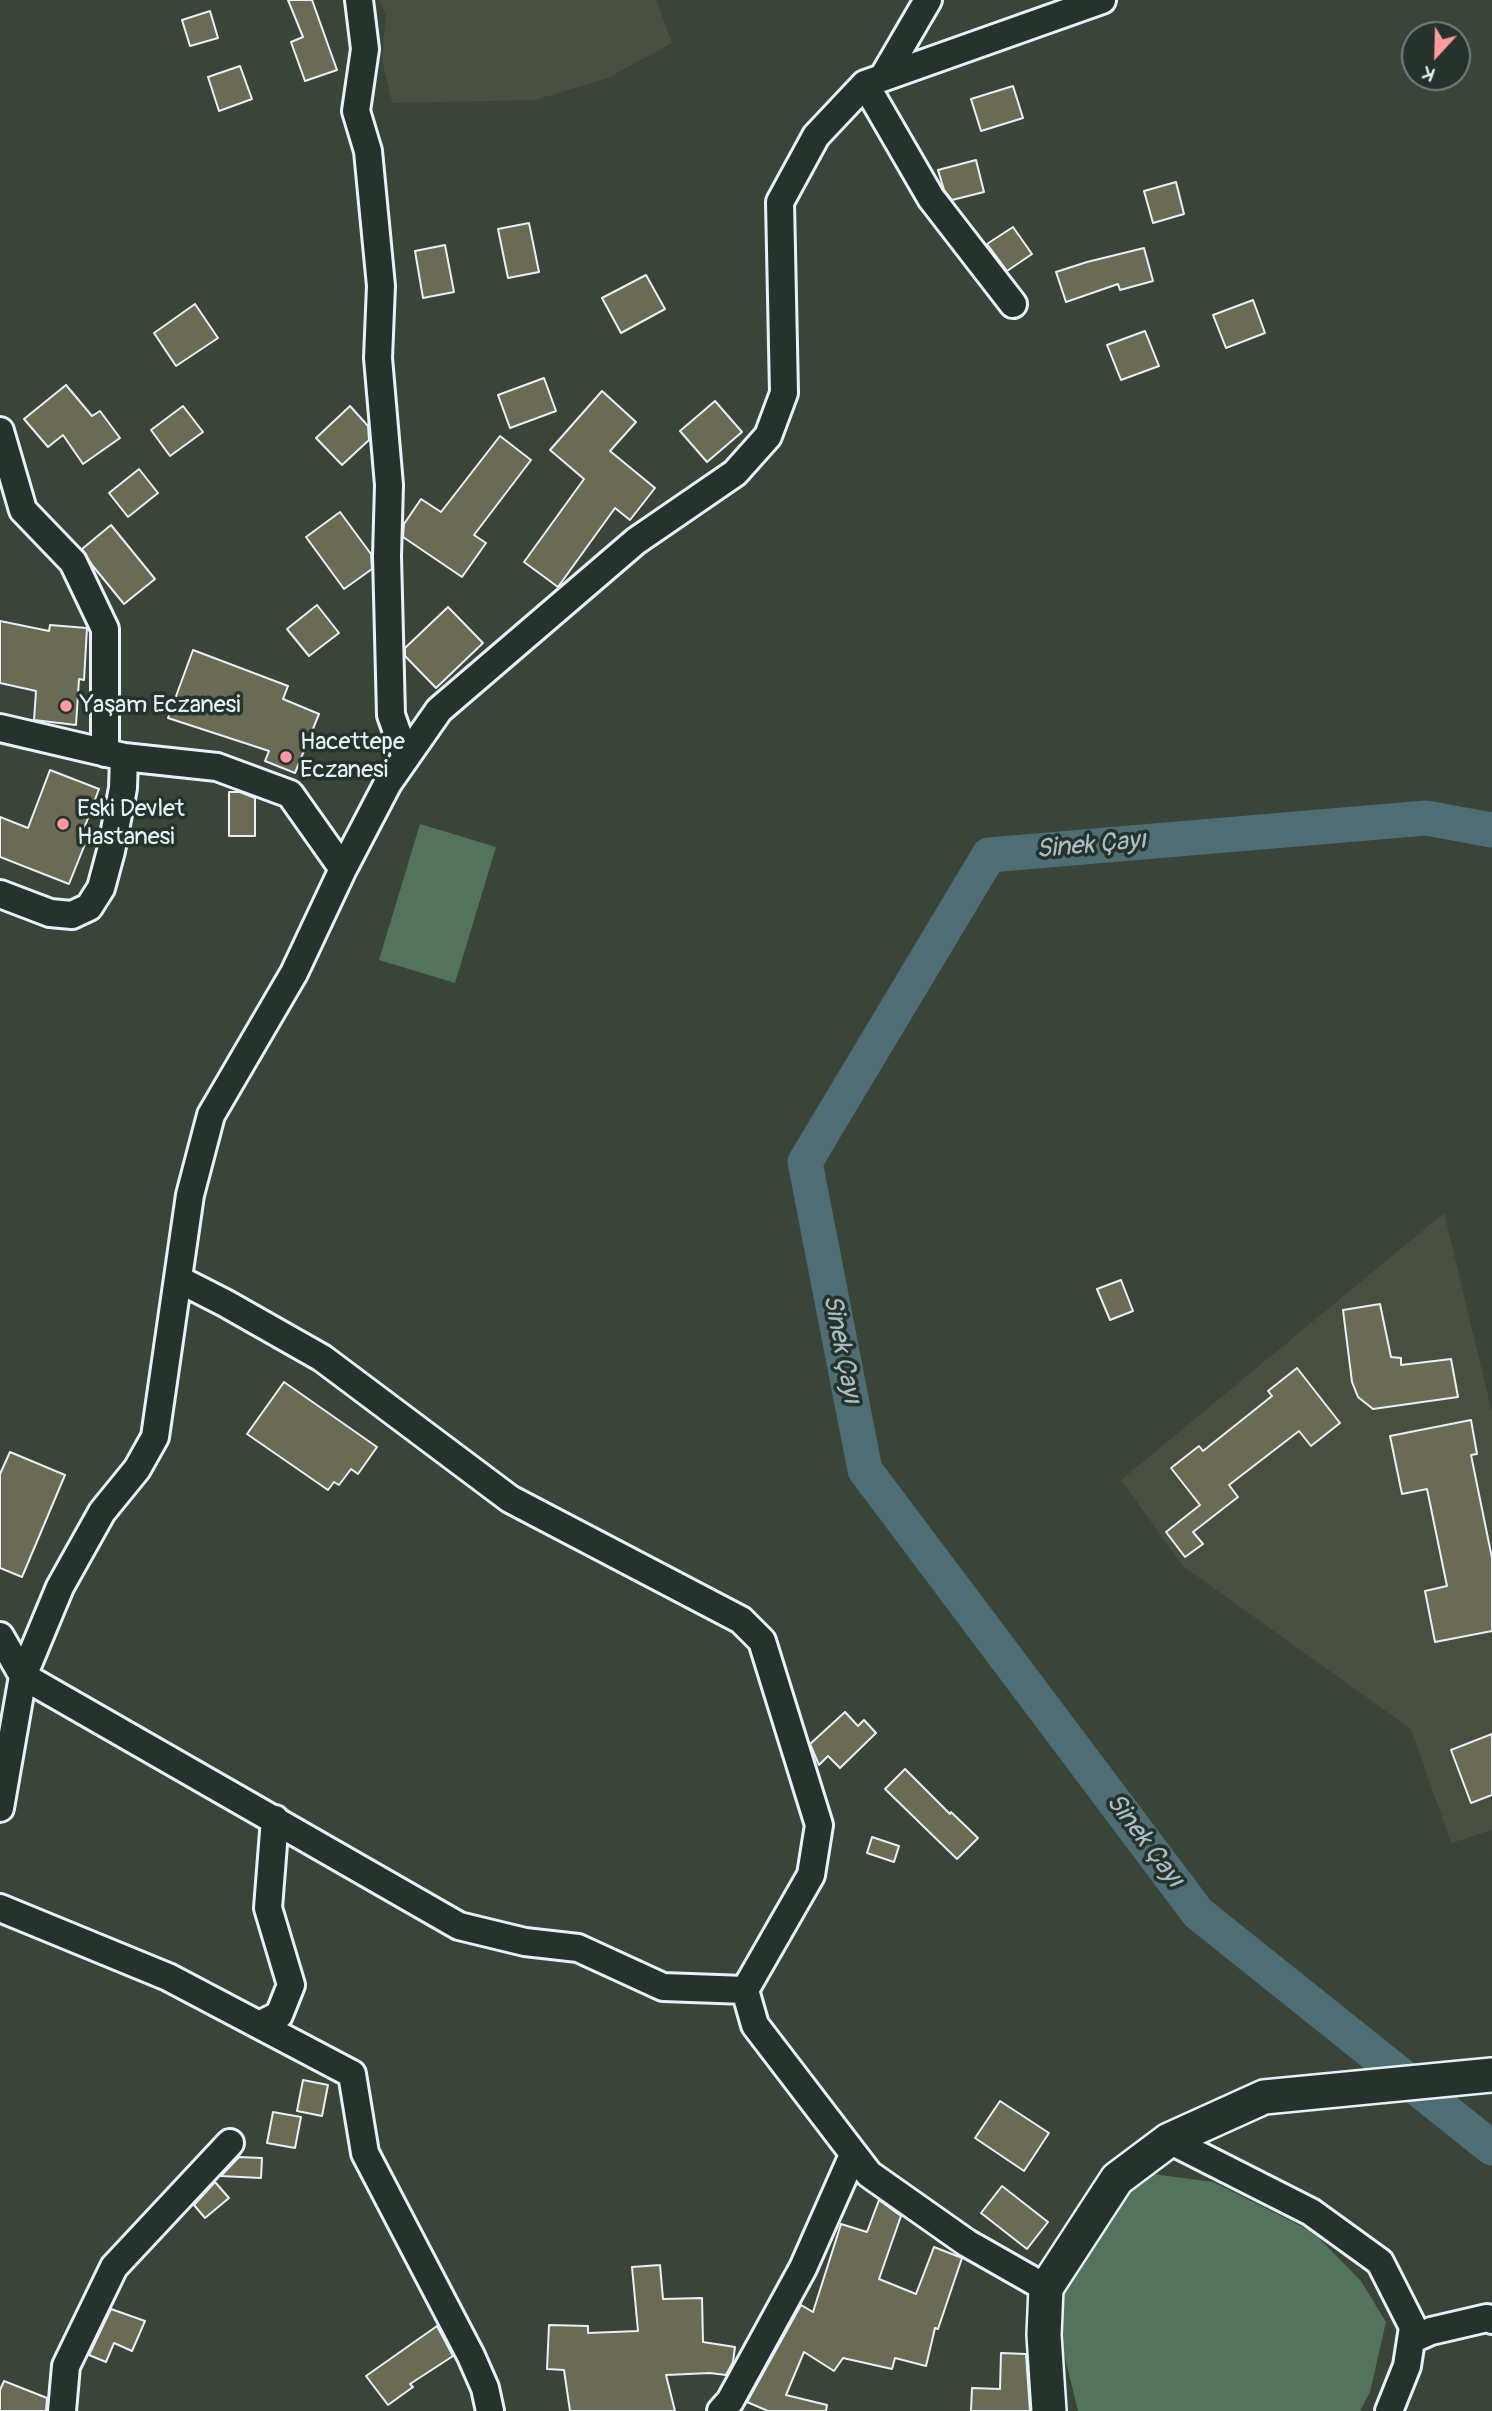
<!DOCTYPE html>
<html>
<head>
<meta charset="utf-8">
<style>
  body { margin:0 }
  #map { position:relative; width:1492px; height:2411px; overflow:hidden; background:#3a4439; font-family:Pangolin,sans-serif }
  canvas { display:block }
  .north { position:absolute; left:1401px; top:21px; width:70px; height:70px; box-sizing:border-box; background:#26332d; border:2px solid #747f7e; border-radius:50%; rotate:202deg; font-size:19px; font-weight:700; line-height:28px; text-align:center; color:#e8f1f8 }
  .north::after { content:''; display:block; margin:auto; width:24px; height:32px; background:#ff9aa2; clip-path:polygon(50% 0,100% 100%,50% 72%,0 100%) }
</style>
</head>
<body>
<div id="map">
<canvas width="1492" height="2411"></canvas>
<div class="north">K</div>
</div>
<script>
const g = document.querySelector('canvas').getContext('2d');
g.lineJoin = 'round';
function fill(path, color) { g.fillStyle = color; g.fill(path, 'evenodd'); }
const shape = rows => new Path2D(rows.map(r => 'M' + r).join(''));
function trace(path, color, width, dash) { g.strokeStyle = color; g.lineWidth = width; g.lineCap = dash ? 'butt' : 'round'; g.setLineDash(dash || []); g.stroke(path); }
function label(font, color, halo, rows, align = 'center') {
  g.font = font + ' Pangolin,sans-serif'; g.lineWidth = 7; g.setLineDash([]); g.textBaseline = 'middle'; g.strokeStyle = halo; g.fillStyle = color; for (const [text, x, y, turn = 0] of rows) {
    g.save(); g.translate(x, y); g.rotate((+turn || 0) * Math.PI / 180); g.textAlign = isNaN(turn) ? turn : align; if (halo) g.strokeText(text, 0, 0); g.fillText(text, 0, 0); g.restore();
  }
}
const built = shape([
  [379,0,656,0,672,43,608,78,535,100,392,103,382,59,386,15],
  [1444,1213,1492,1412,1492,1830,1451,1843,1411,1729,1183,1566,1121,1480]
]);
const green = shape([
  [420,824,496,847,455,983,379,960],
  [1153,2174,1213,2182,1313,2232,1361,2281,1386,2322,1370,2392,1360,2411,1078,2411,1052,2305,1121,2195]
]);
const river = shape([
  [1492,830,1426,818,989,855,805,1162,865,1470,1198,1913,1492,2148]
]);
const building = shape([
  [288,0,312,0,337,70,305,81,291,42,303,37,288,0],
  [210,11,218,38,190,46,182,20,210,11],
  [240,66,252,99,219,111,208,77,240,66],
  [1013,86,1023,118,981,131,971,99,1013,86],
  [976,160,984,192,952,200,944,190,938,170,976,160],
  [1176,182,1184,214,1153,223,1144,191,1176,182],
  [529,223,539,272,508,278,498,229,529,223],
  [1013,227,1032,254,1007,271,987,244,1013,227],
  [445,245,454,292,423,298,415,251,445,245],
  [1144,248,1153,281,1120,290,1118,284,1066,302,1056,272,1087,262,1144,248],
  [646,275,665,309,621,333,602,298,646,275],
  [1253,300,1265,333,1226,348,1213,315,1253,300],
  [195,304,218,338,176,366,154,333,195,304],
  [1145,331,1159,366,1121,380,1107,345,1145,331],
  [544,378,556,411,510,428,498,395,544,378],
  [66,385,92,416,100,411,120,438,83,464,63,435,48,447,24,419,66,385],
  [602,391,636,422,610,451,655,488,630,520,615,508,558,587,524,562,584,479,550,450,602,391],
  [715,401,742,432,707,462,680,431,715,401],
  [183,406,203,432,170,456,151,430,183,406],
  [350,406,368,426,369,440,342,465,316,438,350,406],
  [500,436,531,460,474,535,486,543,462,577,403,537,404,524,421,499,441,512,500,436],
  [139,469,158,493,128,517,109,493,139,469],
  [340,512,371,554,372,569,344,589,306,537,340,512],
  [111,525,155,579,124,604,92,565,82,549,111,525],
  [317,605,339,633,309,656,287,629,317,605],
  [448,607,483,643,436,688,405,656,405,648,448,607],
  [0,621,49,631,50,625,87,628,84,680,79,679,76,725,34,720,36,691,0,683,0,621],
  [193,650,288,686,283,699,319,714,295,773,265,761,269,751,168,718,193,650],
  [50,770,99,789,79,842,85,844,69,884,0,857,0,817,28,828,50,770],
  [229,792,240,792,255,798,255,836,229,836,229,792],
  [1121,1280,1133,1311,1110,1320,1097,1289,1121,1280],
  [1380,1304,1391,1357,1401,1358,1401,1365,1451,1359,1458,1397,1373,1409,1358,1397,1352,1382,1343,1310,1380,1304],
  [1297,1368,1340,1423,1311,1446,1299,1431,1229,1485,1238,1497,1193,1532,1203,1544,1185,1557,1166,1532,1200,1505,1171,1468,1199,1446,1203,1451,1272,1396,1268,1391,1297,1368],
  [284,1382,377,1447,358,1474,351,1469,339,1485,334,1482,328,1490,247,1434,284,1382],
  [1471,1420,1477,1454,1471,1455,1492,1558,1492,1631,1435,1642,1425,1591,1447,1586,1427,1489,1402,1494,1390,1436,1471,1420],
  [10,1452,65,1475,22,1577,0,1568,0,1474,10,1452],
  [845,1712,858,1726,864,1720,876,1733,840,1768,828,1756,819,1765,810,1744,845,1712],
  [1492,1734,1492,1795,1471,1803,1451,1750,1492,1734],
  [905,1769,950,1814,951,1812,978,1838,957,1859,885,1789,905,1769],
  [872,1837,899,1846,894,1862,867,1853,872,1837],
  [303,2080,328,2085,322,2116,297,2111,303,2080],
  [1000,2101,1049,2133,1024,2171,975,2138,1000,2101],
  [273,2112,301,2117,295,2148,267,2143,273,2112],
  [239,2157,262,2158,261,2178,221,2176,239,2157],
  [215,2182,229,2198,205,2218,194,2205,215,2182],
  [1002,2186,1048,2222,1027,2249,981,2213,1002,2186],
  [879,2200,901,2216,879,2279,916,2294,934,2247,962,2258,938,2329,935,2328,926,2366,895,2358,892,2369,843,2358,834,2371,804,2352,786,2395,827,2405,826,2411,768,2411,747,2402,801,2305,813,2312,841,2224,867,2232,879,2200],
  [660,2265,663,2299,702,2298,703,2342,735,2347,733,2362,726,2375,710,2373,666,2375,675,2411,570,2411,564,2370,547,2369,549,2325,588,2326,588,2333,638,2331,632,2267,660,2265],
  [111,2309,145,2321,132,2351,114,2343,106,2362,89,2355,111,2309],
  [437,2326,453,2356,410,2384,413,2387,388,2405,366,2376,437,2326],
  [1001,2353,1026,2354,1030,2411,971,2411,972,2388,1000,2389,1001,2353],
  [4,2381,47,2398,46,2411,0,2411,0,2390,4,2381]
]);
const minor = shape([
  [359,0,365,49,356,111,368,151,381,286,378,358,389,485,387,556,391,715,406,757],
  [883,77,928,0],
  [865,84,931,198,1013,304],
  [0,431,23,510,73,562,105,629,105,753],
  [0,728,124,757,217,767,290,794,343,869],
  [0,894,50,913,72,915,89,907,101,888,111,851,123,788,124,757],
  [178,1279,225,1303,322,1358,510,1499,741,1620,762,1641,819,1825,811,1875,745,1990,755,2025,869,2174,967,2243,1046,2288],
  [0,1636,23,1676,459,1926,525,1942,578,1948,663,1987,745,1990],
  [0,1808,23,1676,60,1587,102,1512,137,1469,155,1437,190,1195,211,1115,294,973,343,869,388,783,439,710,636,541,735,473,768,436,784,393,780,202,816,136,865,84,1102,0],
  [0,1908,168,1977,352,2074,365,2153,471,2356,485,2388,490,2411],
  [259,2025,279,2015,291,1985,268,1908,275,1819],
  [1169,2140,1311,2212,1380,2262,1413,2327,1407,2366,1389,2411],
  [1411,2340,1431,2331,1487,2318,1492,2320],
  [62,2411,66,2366,114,2267,230,2143],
  [721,2411,730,2401,803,2268,853,2155]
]);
const major = shape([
  [1049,2411,1044,2335,1046,2288,1117,2179,1169,2140,1264,2097,1492,2075]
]);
const markers = [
  [66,706,7,"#ff9aa2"],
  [286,757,7,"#ff9aa2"],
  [63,824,7,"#ff9aa2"]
];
const poiNames = [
  ["Yaşam Eczanesi",80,706],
  ["Hacettepe",300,743],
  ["Eczanesi",300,771],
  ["Eski Devlet",77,810],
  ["Hastanesi",77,838]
];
const waterNames = [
  ["Sinek Çayı",1091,846,-5],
  ["Sinek Çayı",841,1349,79],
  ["Sinek Çayı",1144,1841,53]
];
fill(built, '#484f41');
fill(green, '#53735c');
trace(river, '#4f6d75', 35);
fill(building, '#6a6a55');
trace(building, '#e8f1f8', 2);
trace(minor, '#e8f1f8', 32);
trace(major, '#e8f1f8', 38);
trace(minor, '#26332d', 26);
trace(major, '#26332d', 33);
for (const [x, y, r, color] of markers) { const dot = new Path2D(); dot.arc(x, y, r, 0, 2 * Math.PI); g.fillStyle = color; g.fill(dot); trace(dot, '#26332d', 2.5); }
label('24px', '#e8f1f8', '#26332d', poiNames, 'left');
label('italic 26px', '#abbcc4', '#26332d', waterNames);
</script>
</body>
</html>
